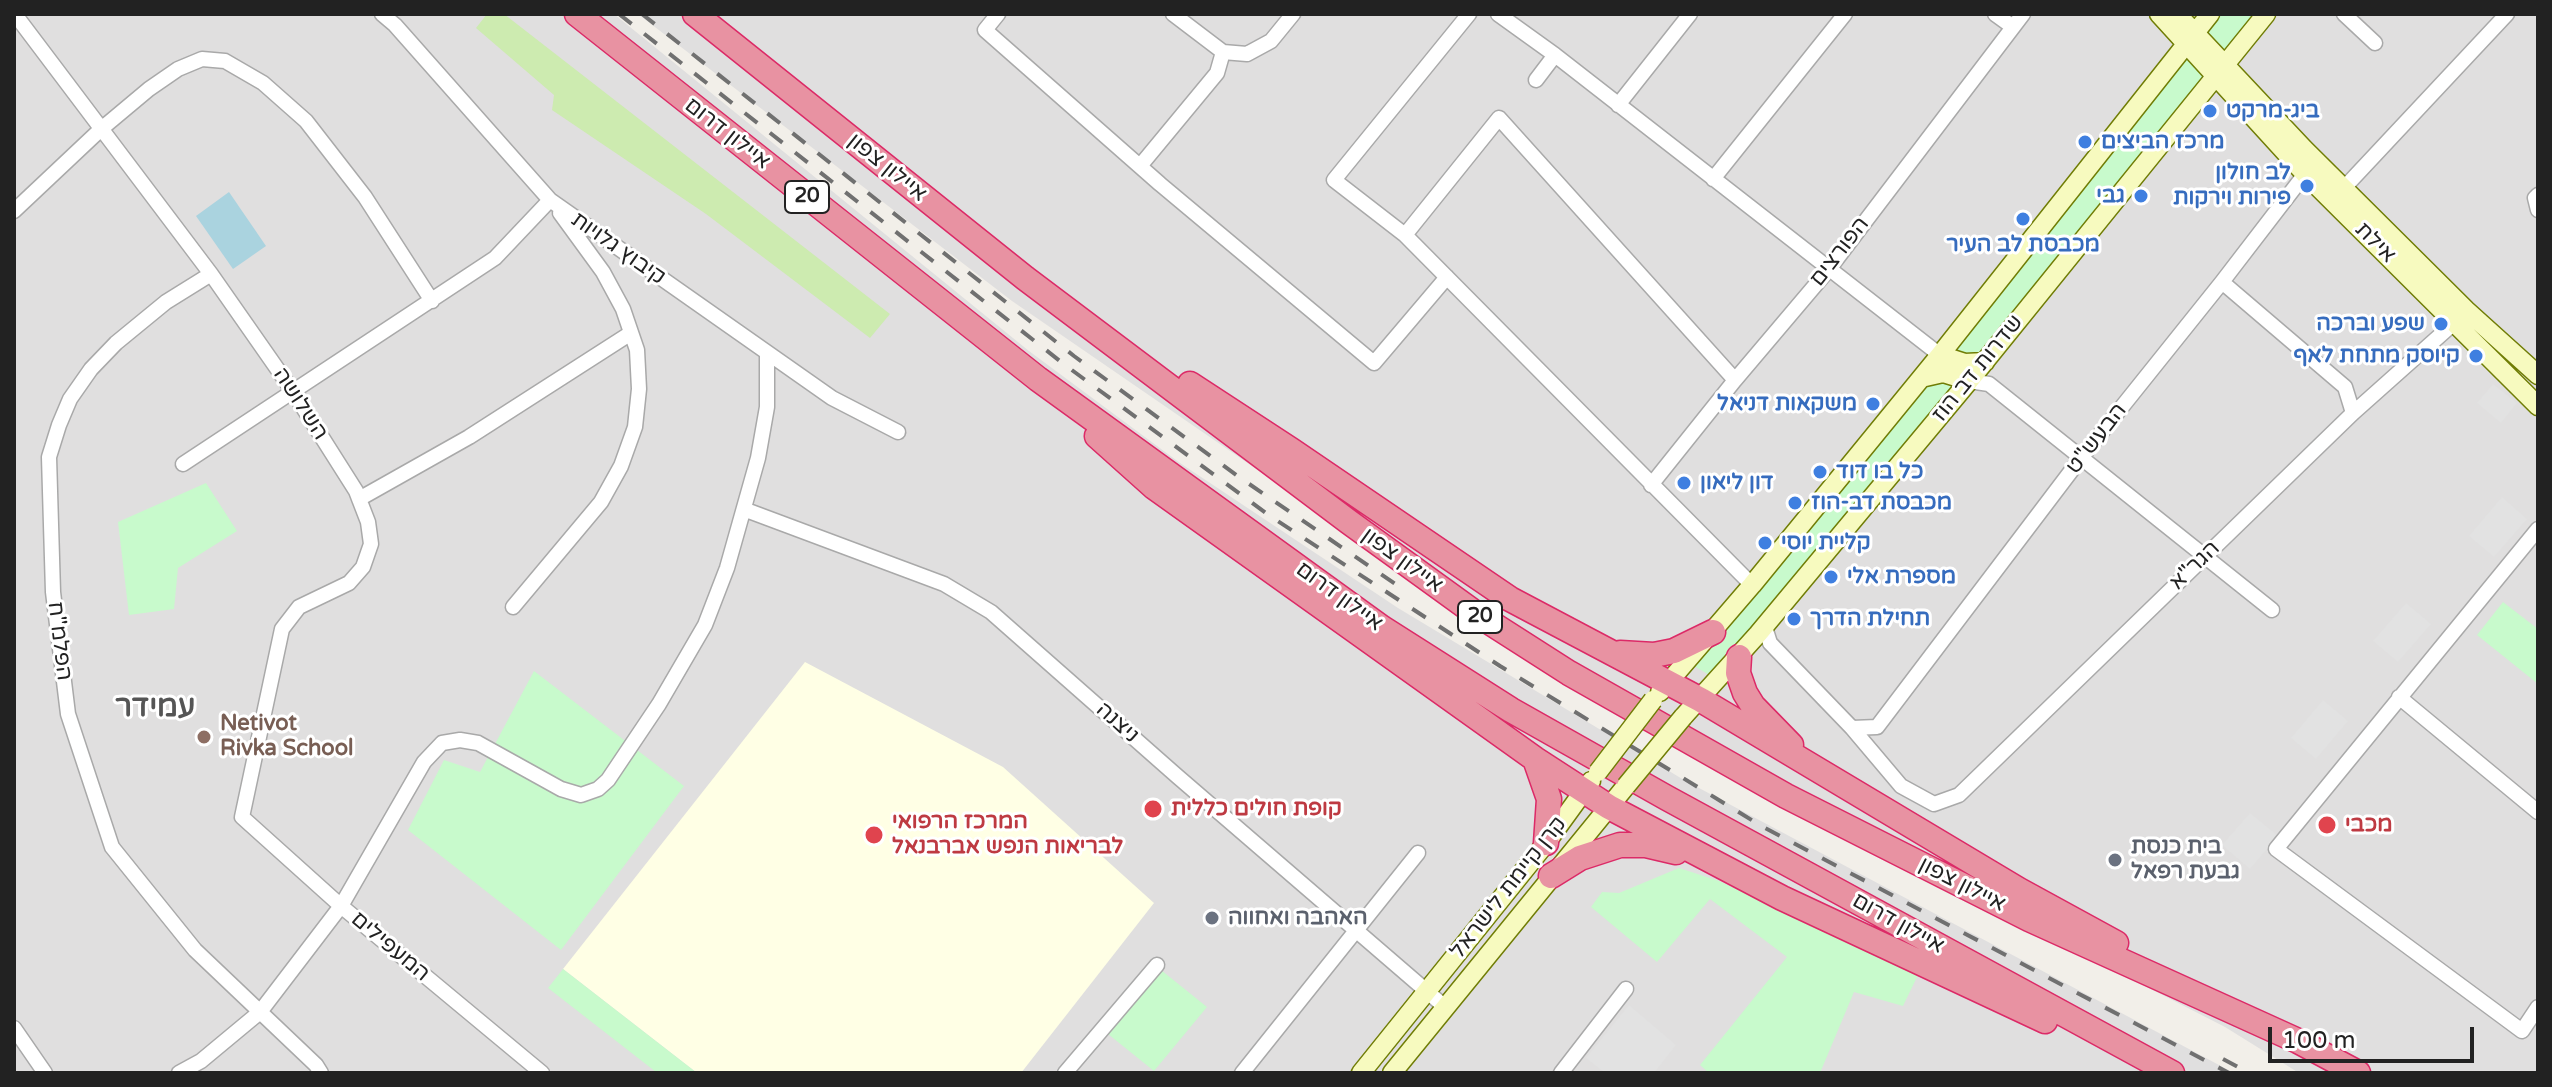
<!DOCTYPE html>
<html>
<head>
<meta charset="utf-8">
<style>
  body { margin:0 }
  #map { position:relative; width:2552px; height:1087px; overflow:hidden; background:#f2efe9; font-family:"Varela Round",sans-serif }
  canvas { display:block }
  .frame { position:absolute; inset:0; border:16px solid #222; pointer-events:none }
  .scale { position:absolute; left:2268px; top:1027px; width:206px; height:36px; box-sizing:border-box; border:4px solid #222; border-top:0; padding-left:10px; font-size:24px; line-height:28px; white-space:nowrap; color:#222; -webkit-text-stroke:6px #fff; paint-order:stroke }
</style>
</head>
<body>
<div id="map">
<canvas width="2552" height="1087"></canvas>
<div class="frame"></div>
<div class="scale">100 m</div>
</div>
<script>
const g = document.querySelector('canvas').getContext('2d');
g.lineJoin = 'round';
function fill(path, color) { g.fillStyle = color; g.fill(path, 'evenodd'); }
const shape = rows => new Path2D(rows.map(r => 'M' + r).join(''));
function trace(path, color, width, dash) { g.strokeStyle = color; g.lineWidth = width; g.lineCap = dash ? 'butt' : 'round'; g.setLineDash(dash || []); g.stroke(path); }
function label(font, color, halo, rows, align = 'center') {
  g.font = font + ' "Varela Round","Noto Sans Hebrew",sans-serif'; g.lineWidth = 6; g.setLineDash([]); g.textBaseline = 'middle'; g.strokeStyle = halo; g.fillStyle = color; for (const [text, x, y, turn = 0] of rows) {
    g.save(); g.translate(x, y); g.rotate((+turn || 0) * Math.PI / 180); g.textAlign = isNaN(turn) ? turn : align; if (halo) g.strokeText(text, 0, 0); g.fillText(text, 0, 0); g.restore();
  }
}
const residential = shape([
  [14,14,614,14,1029,351,1180,463,1398,608,1684,780,2234,1073,14,1073],
  [638,14,2538,14,2538,1073,2299,1073,2225,1027,1821,820,1470,616,1012,301]
]);
const education = shape([
  [805,662,1003,767,1154,903,1021,1073,697,1073,563,969]
]);
const grass = shape([
  [487,14,504,14,890,314,870,338,706,214,552,110,554,95,476,28]
]);
const park = shape([
  [2210,14,2266,14,2225,65,2194,33],
  [2185,44,2215,78,1985,362,1940,355],
  [1921,378,1969,382,1718,680,1687,662],
  [206,483,237,531,178,568,174,609,129,615,118,522],
  [2503,602,2538,629,2538,684,2477,635],
  [534,671,684,786,561,950,408,830,444,760,480,772],
  [1679,868,1719,881,1918,975,1903,1006,1854,992,1820,1073,1709,1073,1700,1065,1787,957,1710,899,1657,962,1591,907,1602,892,1619,893],
  [563,969,697,1073,656,1072,548,988],
  [1161,970,1207,1007,1154,1071,1108,1034]
]);
const parking = shape([
  [2493,384,2517,403,2501,423,2477,403],
  [2502,497,2527,519,2494,557,2469,536],
  [2406,603,2431,624,2398,662,2373,641],
  [2323,700,2348,721,2316,759,2291,738],
  [2250,813,2278,836,2250,869,2222,845],
  [1629,1005,1676,1045,1654,1073,1605,1073,1586,1058]
]);
const water = shape([
  [229,192,266,246,233,269,196,216]
]);
const street = shape([
  [382,14,395,25,550,200,832,398,898,432],
  [998,14,985,30,1160,184,1374,363,1447,277],
  [1173,14,1223,52],
  [1469,14,1334,180,1405,235,1752,585],
  [1498,14,1555,55,1940,355],
  [1995,14,2013,27],
  [2344,14,2375,43],
  [17,17,211,274,292,390,356,491,368,522,371,544,363,567,349,583,299,607,282,629,242,817,341,906,542,1073],
  [1223,52,1247,54,1271,41,1293,14],
  [1536,80,1555,55],
  [1618,105,1690,14],
  [1140,166,1217,73,1223,52],
  [1713,179,1845,14],
  [2538,195,2535,198,2538,210],
  [2344,197,2344,188,2507,14],
  [14,211,100,130,149,89,178,69,202,59,225,61,263,83,306,121,365,197,432,301],
  [1405,235,1499,118,1735,380],
  [211,274,166,302,116,343,91,369,70,399,59,425,49,457,53,592,68,714,112,847,195,950,316,1065,321,1073],
  [2222,282,2345,387,2353,413],
  [1969,381,1989,384,2272,610],
  [183,464,495,258,550,200],
  [1651,485,1735,380,1829,269,2023,14],
  [359,499,469,437,631,333],
  [746,510,944,584,991,612,1177,776,1445,1007],
  [2538,529,2276,849,2522,1031,2538,1007],
  [513,607,601,502,621,466,635,427,639,389,637,350,623,309,603,272,560,213],
  [1765,627,1770,643,1852,728,1901,786,1934,804,1959,795,2353,413,2454,323],
  [2399,697,2538,812],
  [1852,728,1877,727,2081,458,2222,282,2305,174,2304,166],
  [14,1028,45,1073],
  [179,1073,201,1061,260,1012,341,906,424,762,442,743,460,740,478,743,561,789,581,795,598,789,608,780,659,704,705,625,727,568,758,458,767,407,767,354],
  [1065,1073,1157,965],
  [1242,1073,1418,853],
  [1561,1073,1626,989]
]);
const secondary = shape([
  [2159,14,2305,174,2538,406],
  [2177,14,2304,149,2466,310,2538,375],
  [1940,355,1965,363,1985,362],
  [1921,378,1943,373,1969,381],
  [1660,692,1752,585,1940,355,2210,14],
  [1683,717,1758,634,1969,381,2266,14],
  [1361,1073,1546,843,1591,781],
  [1392,1073,1626,786]
]);
const highway = shape([
  [577,14,1038,379,1382,628,1511,710,1667,798,2172,1073],
  [695,14,1025,278,1349,522,1472,611,1569,673,1786,796,2029,919,2298,1041,2358,1073],
  [1190,384,1291,450,1510,599,1701,700,2019,890,2116,943],
  [1097,436,1154,487,1535,759,1609,807,1782,898,2045,1021],
  [1620,653,1654,655,1674,651,1713,632],
  [1739,657,1738,673,1745,693,1753,706,1791,745],
  [1535,759,1549,799,1546,843],
  [1551,876,1580,858,1620,845,1646,845,1676,852]
]);
const rail = shape([
  [619,14,1065,365,1270,516,1500,666,1763,827,2229,1073],
  [642,14,1074,356,1239,477,1404,590],
  [2223,1059,2249,1073]
]);
const secondaryBridge = shape([
  [1598,772,1653,700],
  [1626,786,1683,717]
]);
const markers = [
  [2210,111,8,"#3f7fe0"],
  [2085,142,8,"#3f7fe0"],
  [2307,186,8,"#3f7fe0"],
  [2141,196,8,"#3f7fe0"],
  [2023,219,8,"#3f7fe0"],
  [2441,324,8,"#3f7fe0"],
  [2476,356,8,"#3f7fe0"],
  [1873,404,8,"#3f7fe0"],
  [1820,472,8,"#3f7fe0"],
  [1684,483,8,"#3f7fe0"],
  [1795,503,8,"#3f7fe0"],
  [1765,543,8,"#3f7fe0"],
  [1831,577,8,"#3f7fe0"],
  [1794,619,8,"#3f7fe0"],
  [204,737,8,"#8d6e63"],
  [1153,809,10,"#e0444e"],
  [2327,825,10,"#e0444e"],
  [874,835,10,"#e0444e"],
  [2115,860,8,"#6b7280"],
  [1212,918,8,"#6b7280"]
];
const shields = [
  [807,197,44],
  [1480,617,44]
];
const shieldNames = [
  ["20",807,197],
  ["20",1480,617]
];
const shopNames = [
  ["ביג-מרקט",2226,111],
  ["מרכז הביצים",2101,142],
  ["לב חולון",2291,173,"right"],
  ["פירות וירקות",2291,198,"right"],
  ["גבי",2125,196,"right"],
  ["מכבסת לב העיר",2023,245,"center"],
  ["שפע וברכה",2425,324,"right"],
  ["קיוסק מתחת לאף",2460,356,"right"],
  ["משקאות דניאל",1857,404,"right"],
  ["כל בו דוד",1836,472],
  ["דון ליאון",1700,483],
  ["מכבסת דב-הוז",1811,503],
  ["קליית יוסי",1781,543],
  ["מספרת אלי",1847,577],
  ["תחילת הדרך",1810,619]
];
const streetNames = [
  ["איילון דרום",727,134,38],
  ["איילון צפון",887,168,39],
  ["אילת",2375,243,45],
  ["קיבוץ גלויות",618,249,35],
  ["הפורצים",1840,252,-52],
  ["שדרות דב הוז",1978,369,-51],
  ["השלושה",300,404,57],
  ["הבעש\"ט",2097,439,-52],
  ["איילון צפון",1402,561,36],
  ["הגר\"א",2195,566,-44],
  ["איילון דרום",1339,597,36],
  ["הפלמ\"ח",59,641,83],
  ["ניצנה",1117,723,42],
  ["איילון צפון",1962,885,27],
  ["קרן קיימת לישראל",1509,888,-52],
  ["איילון דרום",1898,924,29],
  ["המעפילים",390,947,40]
];
const educationNames = [
  ["Netivot",220,724],
  ["Rivka School",220,749]
];
const healthNames = [
  ["קופת חולים כללית",1171,809],
  ["המרכז הרפואי",892,822],
  ["לבריאות הנפש אברבנאל",892,847],
  ["מכבי",2345,825]
];
const worshipNames = [
  ["בית כנסת",2131,847],
  ["גבעת רפאל",2131,872],
  ["האהבה ואחווה",1228,918]
];
const districtNames = [
  ["עמידר",155,708]
];
fill(residential, '#e0dfdf');
fill(education, '#ffffe5');
fill(grass, '#cdebb0');
fill(park, '#c8facc');
fill(parking, '#e2e2e2');
fill(water, '#aad3df');
trace(street, '#a9a9a9', 17);
trace(secondary, '#707d05', 21);
trace(highway, '#dc2a67', 27);
trace(street, '#fff', 14);
trace(secondary, '#f7fabf', 18);
trace(highway, '#e892a2', 24);
trace(rail, '#707070', 4, [16, 16]);
trace(secondaryBridge, '#707d05', 21, []);
trace(secondaryBridge, '#f7fabf', 18);
for (const [x, y, r, color] of markers) { const dot = new Path2D(); dot.arc(x, y, r, 0, 2 * Math.PI); g.fillStyle = color; g.fill(dot); trace(dot, '#fff', 3); }
for (const [x, y, w] of shields) { const box = new Path2D(); box.roundRect(x - w / 2, y - 16, w, 32, 6); g.fillStyle = '#fff'; g.fill(box); trace(box, '#222', 2); }
label('bold 20px', '#222', null, shieldNames);
label('bold 22px', '#366cbe', '#fff', shopNames, 'left');
label('22px', '#222', '#fff', streetNames);
label('bold 22px', '#785e54', '#fff', educationNames, 'left');
label('bold 22px', '#be3a42', '#fff', healthNames, 'left');
label('bold 22px', '#5b616d', '#fff', worshipNames, 'left');
label('bold 30px', '#555', '#fff', districtNames);
</script>
</body>
</html>
